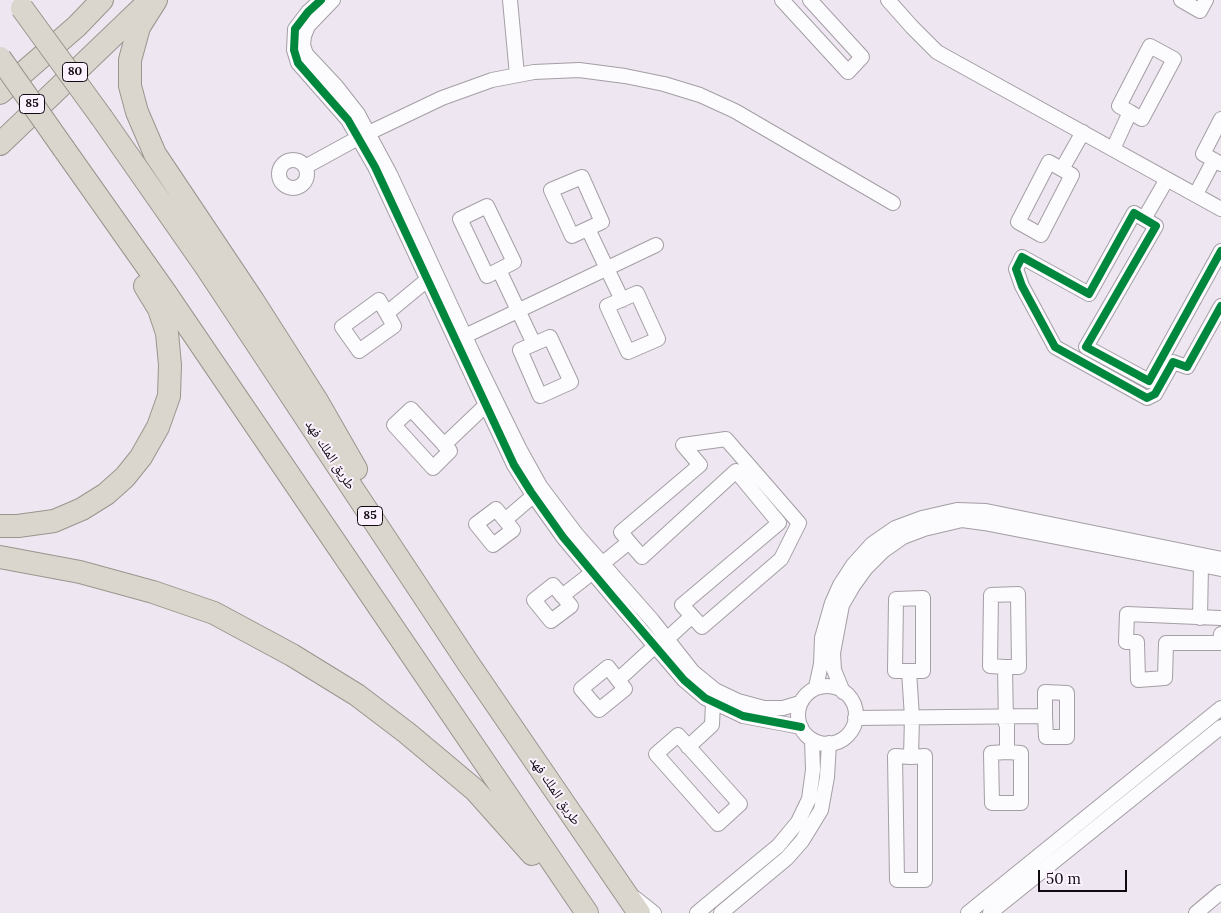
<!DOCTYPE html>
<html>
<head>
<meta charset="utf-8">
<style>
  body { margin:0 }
  #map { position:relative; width:1221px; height:913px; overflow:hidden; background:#eee6f0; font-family:Lora,serif }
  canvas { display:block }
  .scale { position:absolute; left:1038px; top:870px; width:89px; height:22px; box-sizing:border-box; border:2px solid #0e0a0f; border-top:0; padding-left:6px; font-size:15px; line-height:18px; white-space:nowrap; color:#0e0a0f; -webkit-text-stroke:4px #fcf1ff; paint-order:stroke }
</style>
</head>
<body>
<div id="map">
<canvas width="1221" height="913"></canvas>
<div class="scale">50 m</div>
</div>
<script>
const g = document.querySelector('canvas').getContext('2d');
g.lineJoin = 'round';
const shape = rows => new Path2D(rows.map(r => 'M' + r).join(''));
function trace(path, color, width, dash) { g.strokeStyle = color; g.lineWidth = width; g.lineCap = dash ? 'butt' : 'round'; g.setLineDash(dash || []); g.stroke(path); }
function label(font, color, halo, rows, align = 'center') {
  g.font = font + ' Lora,"Noto Naskh Arabic",serif'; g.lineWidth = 4; g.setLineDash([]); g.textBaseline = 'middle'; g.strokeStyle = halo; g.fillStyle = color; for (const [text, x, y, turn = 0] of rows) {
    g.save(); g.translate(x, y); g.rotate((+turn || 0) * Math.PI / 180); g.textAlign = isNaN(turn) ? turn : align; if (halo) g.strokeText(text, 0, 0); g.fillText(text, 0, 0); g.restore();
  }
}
const minor = shape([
  [321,0,308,12,295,29,294,50,298,63,348,120,375,167,514,465,531,492,563,537,614,598,684,680,705,698,743,716,801,727],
  [333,0,308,26,304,36,303,45,306,54,336,86,358,114,368,133,390,174,475,358,520,450,540,486,577,535,652,620,693,672,715,690,738,701,764,708,783,708,800,703],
  [510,0,517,75],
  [782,0,848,72,862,57,810,0],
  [888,0,912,27,937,52,1221,209],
  [1181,0,1200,11,1206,0],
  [1221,119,1203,154,1221,164],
  [1113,149,1130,112,1142,119,1174,59,1150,46,1119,106,1130,112],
  '279 174a14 14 0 1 1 28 0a14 14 0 1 1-28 0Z',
  [1049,162,1072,175,1041,235,1018,222,1049,162],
  [305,167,358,138,442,98,492,80,534,72,579,70,625,76,664,84,700,95,735,111,893,203],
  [1062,169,1083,132],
  [582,177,602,222,572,236,551,190,582,177],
  [1196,194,1214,160],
  [487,206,514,262,487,276,460,219,487,206],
  [1144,219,1167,179],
  [588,229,622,300],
  [1221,251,1149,381,1086,347,1156,226,1134,213,1089,294,1022,257,1016,269,1022,286,1055,347,1147,398,1155,394,1173,362,1187,367,1221,306],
  [499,270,534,344],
  [637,293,658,339,628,352,607,306,637,293],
  [379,300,394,326,359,351,342,327,379,300],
  [387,313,427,280],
  [465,336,656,245],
  [550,337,571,382,540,396,520,350,550,337],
  [411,409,450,451,433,468,394,425,411,409],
  [444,445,486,405],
  [496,509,513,530,493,545,476,524,496,509],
  [505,520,533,496],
  [602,564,629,542,621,532,700,465,683,445,726,439,799,523,781,559,702,627,682,605,779,523,736,471,642,557,629,542],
  [553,585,571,606,551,621,534,600,553,585],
  [562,596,593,572],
  [1200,618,1201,565],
  [1221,618,1127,614,1126,642,1137,642,1138,680,1165,678,1166,643,1220,643,1221,634],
  [667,639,692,616],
  [608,667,625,689,599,710,581,689,608,667],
  [1005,667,990,666,991,595,1018,594,1019,667,1005,667,1006,724],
  [909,671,895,671,896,599,923,598,923,671,909,671,912,717,911,757,895,756,897,880,925,880,925,756,911,757],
  [618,680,655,646],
  '798 715a29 29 0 1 1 58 0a29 29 0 1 1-58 0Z',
  [816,687,821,664,822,638,832,603,840,585,853,565,872,544,895,528,922,518,957,510,986,511,1221,559],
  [843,692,834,670,833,653,842,605,853,586,866,568,883,551,903,537,924,529,962,520,984,523,1221,569],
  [855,718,1045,716,1045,692,1067,693,1067,737,1046,737,1045,716],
  [678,735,740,804,718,824,656,754,678,735],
  [688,747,712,725,713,702],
  [1007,752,1021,753,1021,803,992,803,991,753,1007,752,1007,717],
  [635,898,654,913],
  [697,913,778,846,798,822,809,799,813,770,812,740],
  [721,913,787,858,802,841,821,810,827,777,829,743],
  [968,913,1221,708],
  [990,913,1221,727],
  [1196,913,1221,892]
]);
const trunk = shape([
  [156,0,139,27,130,60,130,86,137,112,155,154,252,299,317,401,356,469],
  [0,93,77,26,102,0],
  [102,118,206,267,468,663,639,913],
  [0,144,144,6],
  [64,149,165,292,587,913],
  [0,526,18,526,54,521,82,509,106,494,125,477,141,457,158,427,169,396,170,365,167,333,159,309,145,286],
  [0,557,80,572,153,592,214,613,292,655,357,695,407,733,475,790,532,854]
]);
const trunkBridge = shape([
  [22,8,102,118],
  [0,58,64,149]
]);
const cycleway = shape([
  [321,0,308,12,295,29,294,50,298,63,348,120,375,167,514,465,531,492,563,537,614,598,684,680,705,698,743,716,801,727],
  [1221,251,1149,381,1086,347,1156,226,1134,213,1089,294,1022,257,1016,269,1022,286,1055,347,1147,398,1155,394,1173,362,1187,367,1221,306]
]);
const shields = [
  [75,72,25],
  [32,104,25],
  [370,516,25]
];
const shieldNames = [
  ["80",75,72],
  ["85",32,104],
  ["85",370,516]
];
const streetNames = [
  ["طريق الملك فهد",330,455,57],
  ["طريق الملك فهد",555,791,56]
];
trace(minor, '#a49ea5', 16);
trace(trunk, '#9c948d', 24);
trace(minor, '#fcfbfd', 14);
trace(trunk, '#dad6ce', 22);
trace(trunkBridge, '#9c948d', 24, []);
trace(trunkBridge, '#dad6ce', 22);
trace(cycleway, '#00873e', 8);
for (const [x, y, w] of shields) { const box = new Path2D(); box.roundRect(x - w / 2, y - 9.5, w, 19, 4); g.fillStyle = '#fcf1ff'; g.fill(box); trace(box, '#0e0a0f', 1); }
label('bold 12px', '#0e0a0f', null, shieldNames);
label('14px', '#0e0a0f', '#fcf1ff', streetNames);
</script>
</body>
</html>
